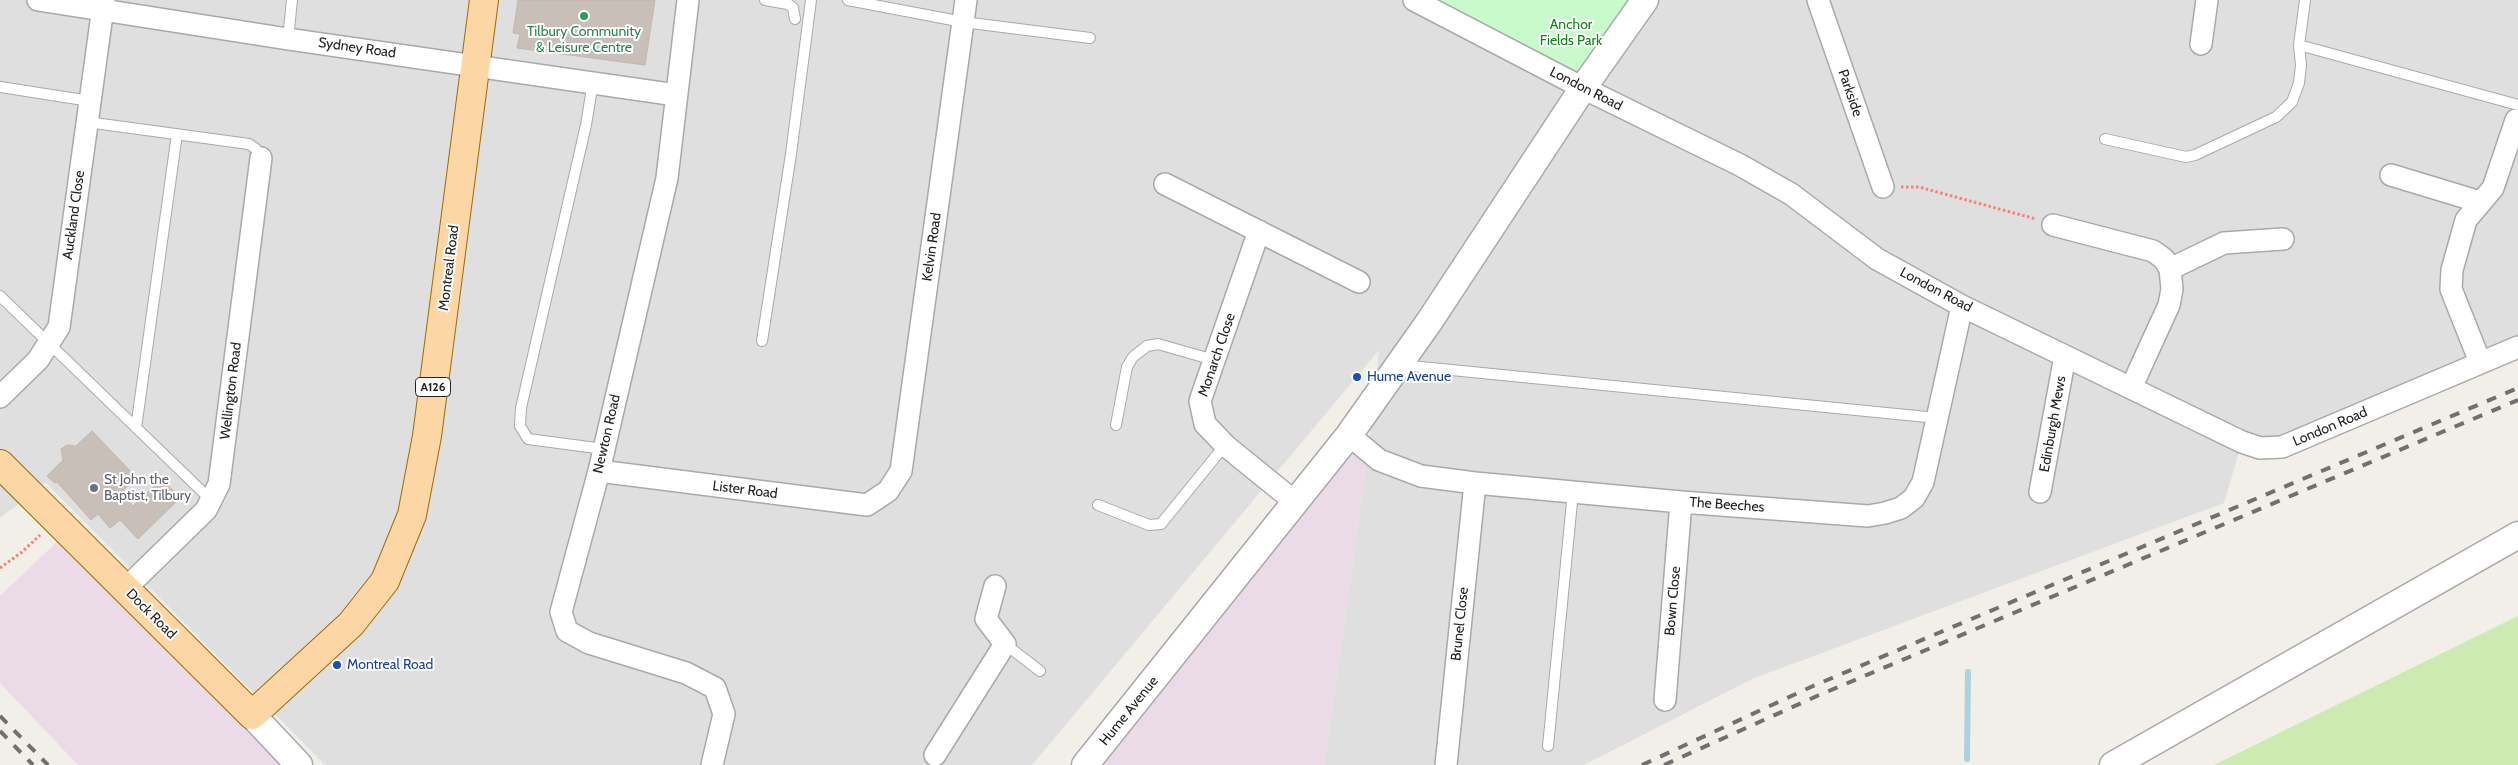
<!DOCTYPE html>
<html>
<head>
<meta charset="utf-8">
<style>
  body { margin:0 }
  canvas { display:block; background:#f2efe9 }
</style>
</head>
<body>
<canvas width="2518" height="765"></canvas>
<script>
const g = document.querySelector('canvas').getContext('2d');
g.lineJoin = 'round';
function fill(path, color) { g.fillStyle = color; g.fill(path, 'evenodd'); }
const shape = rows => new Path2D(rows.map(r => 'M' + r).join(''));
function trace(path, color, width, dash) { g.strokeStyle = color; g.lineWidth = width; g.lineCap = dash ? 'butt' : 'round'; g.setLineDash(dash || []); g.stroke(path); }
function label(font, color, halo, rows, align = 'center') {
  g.font = font + ' Cabin,sans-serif'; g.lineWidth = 4; g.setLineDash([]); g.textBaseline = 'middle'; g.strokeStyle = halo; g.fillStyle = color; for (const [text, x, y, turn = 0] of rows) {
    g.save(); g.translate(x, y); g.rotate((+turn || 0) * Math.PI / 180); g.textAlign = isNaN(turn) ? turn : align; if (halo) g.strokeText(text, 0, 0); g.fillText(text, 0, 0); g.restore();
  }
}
const residential = shape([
  [0,0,2518,0,2518,347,2282,447,2242,442,2224,503,1752,679,1584,765,1324,765,1368,452,1379,350,1032,765,325,765,46,483,0,518]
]);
const industrial = shape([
  [1349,435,1368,452,1324,765,1087,765],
  [66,533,297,765,78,765,0,683,0,596]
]);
const grass = shape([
  [2518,616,2518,765,2214,765]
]);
const park = shape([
  [1434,0,1635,0,1580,69,1572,70]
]);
const stream = shape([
  [1967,759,1968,672]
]);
const building = shape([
  [518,0,655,0,645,65,517,48,520,34,513,33,518,0],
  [92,431,136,477,121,493,133,506,162,479,180,498,138,539,120,520,110,528,98,514,91,520,57,482,55,483,47,476,63,460,61,449,67,445,76,446,92,431]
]);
const path = shape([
  [1901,187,1919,187,2036,219],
  [0,568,22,552,40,535]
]);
const service = shape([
  [765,0,788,4,793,8,795,19],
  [848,0,963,22,1090,38],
  [288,39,292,0],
  [2299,45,2518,105],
  [593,82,586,125,521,408,520,426,528,439,604,449],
  [0,87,90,101],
  [87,122,249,144,256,149,261,158],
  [2105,139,2186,157,2195,155,2276,117,2292,102,2299,83,2301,65,2299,45,2305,0],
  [0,296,211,500],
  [762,341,791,154,811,0],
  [1401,365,1937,418],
  [1116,425,1127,367,1133,357,1147,346,1158,344,1214,360],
  [136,428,177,134],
  [1098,505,1149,525,1161,524,1225,445],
  [1005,644,1040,671],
  [1548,746,1573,492]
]);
const minor = shape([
  [38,0,288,39,676,95],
  [688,0,667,178,599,471,561,612,567,631,589,643,686,673,715,688,724,714,712,765],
  [1414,0,1583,88,1740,165,1791,194,1877,259,1962,306,2242,442,2260,448,2282,447,2518,347],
  [1818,0,1883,187],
  [2201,44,2207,0],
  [2391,175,2480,202],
  [1165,184,1359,282],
  [2053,225,2153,251,2164,259,2170,269,2172,289,2169,305,2131,388],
  [1259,231,1200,401,1205,424,1226,446,1295,502],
  [2170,269,2224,243,2283,239],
  [2480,362,2451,289,2452,270,2466,220,2493,188,2516,120],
  [0,397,38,360,59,327,104,0],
  [1349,435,1379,460,1421,476,1475,483,1681,502,1868,516,1885,513,1901,508,1914,498,1923,482,1962,306],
  [599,471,867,505,888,491,901,471,966,0],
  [2040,492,2065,356],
  [125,589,206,510,219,484,261,158],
  [1665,700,1681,502],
  [935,755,1005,644,986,619,995,586],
  [1446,765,1475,483]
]);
const tertiary = shape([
  [252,715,299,765],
  [1085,765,1349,435,1429,322,1583,88,1645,0],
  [2113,765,2518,535]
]);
const primary = shape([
  [0,464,252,715,351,624,385,581,412,515,427,436,484,0]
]);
const rail = shape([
  [0,716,48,765],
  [0,731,33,765],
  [1642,765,1813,686,2518,388],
  [1664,765,1817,696,2518,400]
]);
const markers = [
  [584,16,5,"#2e9e5b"],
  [1357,377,5,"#1a4fb4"],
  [94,488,5,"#6b7280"],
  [337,665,5,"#1a4fb4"]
];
const shields = [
  [433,387,35]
];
const shieldNames = [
  ["A126",433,387]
];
const parkNames = [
  ["Anchor",1571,25],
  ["Fields Park",1571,41]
];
const leisureNames = [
  ["Tilbury Community",584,32],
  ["& Leisure Centre",584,48]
];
const streetNames = [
  ["Sydney Road",357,48,8],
  ["London Road",1586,89,27],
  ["Parkside",1850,93,71],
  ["Auckland Close",74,215,-82],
  ["Kelvin Road",932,247,-82],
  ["Montreal Road",449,268,-83],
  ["London Road",1936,290,28],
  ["Monarch Close",1217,355,-71],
  ["Wellington Road",231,391,-83],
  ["Edinburgh Mews",2053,424,-80],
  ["London Road",2330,427,-23],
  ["Newton Road",607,434,-77],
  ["Lister Road",745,490,7],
  ["The Beeches",1727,505,4],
  ["Bown Close",1673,601,-85],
  ["Dock Road",151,614,45],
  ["Brunel Close",1460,624,-84],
  ["Hume Avenue",1129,711,-51]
];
const transitNames = [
  ["Hume Avenue",1367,377],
  ["Montreal Road",347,665]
];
const worshipNames = [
  ["St John the",104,480],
  ["Baptist, Tilbury",104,496]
];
fill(residential, '#e0dfdf');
fill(industrial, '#ebdbe8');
fill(grass, '#cdebb0');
fill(park, '#c8facc');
trace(stream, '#aad3df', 6);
fill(building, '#c7bfb8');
trace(building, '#c4b6ab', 1);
trace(service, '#a9a9a9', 12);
trace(minor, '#a9a9a9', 24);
trace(tertiary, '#a9a9a9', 29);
trace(primary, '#a06b00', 30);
trace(path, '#fa8072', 3, [2.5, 2.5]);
trace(service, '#fff', 10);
trace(minor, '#fff', 21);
trace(tertiary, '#fff', 26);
trace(primary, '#fcd6a4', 28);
trace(rail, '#707070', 4, [10, 10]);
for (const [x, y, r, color] of markers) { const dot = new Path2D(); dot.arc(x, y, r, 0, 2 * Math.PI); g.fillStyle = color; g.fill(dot); trace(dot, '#fff', 2); }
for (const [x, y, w] of shields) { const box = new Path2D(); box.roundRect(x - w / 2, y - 9.5, w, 19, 4); g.fillStyle = '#fff'; g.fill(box); trace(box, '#222', 1); }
label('bold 12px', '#222', null, shieldNames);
label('14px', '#0c8416', '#fff', parkNames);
label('14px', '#27864d', '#fff', leisureNames);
label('14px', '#222', '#fff', streetNames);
label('14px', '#164399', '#fff', transitNames, 'left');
label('14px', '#5b616d', '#fff', worshipNames, 'left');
</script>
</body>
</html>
